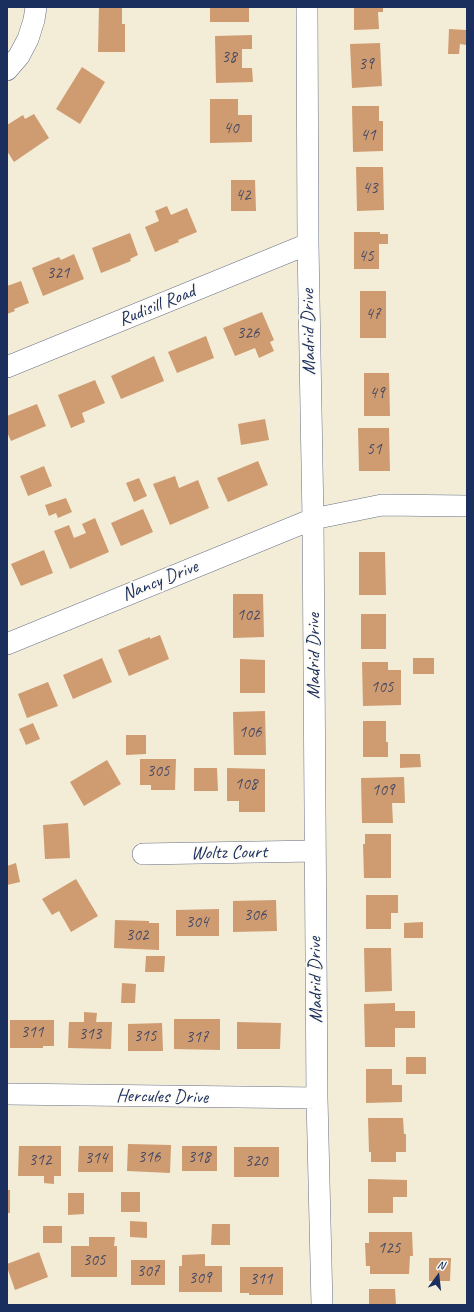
<!DOCTYPE html>
<html>
<head>
<meta charset="utf-8">
<style>
  body { margin:0 }
  #map { position:relative; width:474px; height:1312px; overflow:hidden; background:#f3ecd6; font-family:Caveat,sans-serif }
  canvas { display:block }
  .frame { position:absolute; inset:0; border:8px solid #1b2f5e; pointer-events:none }
  .north { position:absolute; left:418px; top:1256px; width:40px; height:40px; -webkit-text-stroke:3px #fdfcf7; paint-order:stroke; rotate:15deg; font-size:11px; font-weight:700; line-height:16px; text-align:center; color:#1b2f5e }
  .north::after { content:''; display:block; margin:auto; width:14px; height:18px; background:#1b2f5e; clip-path:polygon(50% 0,100% 100%,50% 72%,0 100%) }
</style>
</head>
<body>
<div id="map">
<canvas width="474" height="1312"></canvas>
<div class="frame"></div>
<div class="north">N</div>
</div>
<script>
const g = document.querySelector('canvas').getContext('2d');
g.lineJoin = 'round';
function fill(path, color) { g.fillStyle = color; g.fill(path, 'evenodd'); }
const shape = rows => new Path2D(rows.map(r => 'M' + r).join(''));
function trace(path, color, width, dash) { g.strokeStyle = color; g.lineWidth = width; g.lineCap = dash ? 'butt' : 'round'; g.setLineDash(dash || []); g.stroke(path); }
function label(font, color, halo, rows, align = 'center') {
  g.font = font + ' Caveat,sans-serif'; g.lineWidth = 4; g.setLineDash([]); g.textBaseline = 'middle'; g.strokeStyle = halo; g.fillStyle = color; for (const [text, x, y, turn = 0] of rows) {
    g.save(); g.translate(x, y); g.rotate((+turn || 0) * Math.PI / 180); g.textAlign = isNaN(turn) ? turn : align; if (halo) g.strokeText(text, 0, 0); g.fillText(text, 0, 0); g.restore();
  }
}
const building = shape([
  [99,7,122,7,122,24,125,24,125,52,98,52],
  [210,7,249,7,249,22,210,22],
  [354,7,383,7,383,12,378,12,379,29,354,30],
  [449,29,466,30,466,45,460,44,459,54,448,54],
  [252,35,252,49,242,49,242,68,252,68,253,82,216,83,215,36],
  [380,43,382,86,352,88,350,44],
  [82,67,105,82,80,124,56,109],
  [210,99,238,99,238,115,252,115,252,142,210,143],
  [352,106,379,106,379,121,383,121,383,151,353,152],
  [34,114,49,138,14,162,7,151,7,125,23,115,25,119],
  [356,167,383,167,384,210,357,211],
  [231,180,255,180,256,211,231,211],
  [167,206,171,215,187,208,197,232,178,240,179,242,155,252,145,227,159,221,155,211],
  [354,232,380,232,380,234,388,234,388,244,379,244,379,269,354,269],
  [130,233,138,255,130,259,131,261,101,273,92,248],
  [74,254,84,279,43,296,32,268,59,257,61,260],
  [21,281,29,303,14,309,15,311,7,314,7,286],
  [360,291,386,291,386,338,360,338],
  [262,312,274,340,270,342,274,351,259,358,255,348,235,356,223,328],
  [206,336,214,358,177,373,168,352],
  [154,356,164,381,121,399,111,376],
  [364,373,389,373,390,416,364,416],
  [95,380,105,403,82,413,85,422,71,428,58,395],
  [37,404,46,426,11,441,7,432,7,416],
  [265,419,269,440,241,445,238,424],
  [358,428,389,428,390,471,359,471],
  [258,461,268,485,228,502,217,478],
  [44,466,52,486,28,496,20,476],
  [175,476,179,488,198,480,209,508,170,525,153,484],
  [139,478,147,496,134,502,126,483],
  [66,498,72,512,58,518,56,513,49,516,45,505],
  [143,509,153,532,121,546,111,523],
  [95,518,109,552,70,569,54,531,69,525,74,538,86,533,82,524],
  [44,550,53,573,21,586,11,564],
  [359,552,385,552,386,595,359,595],
  [233,594,263,594,264,637,233,638],
  [361,614,386,614,386,649,361,649],
  [160,635,169,659,129,676,118,650,150,637,150,639],
  [102,658,112,682,73,699,63,675],
  [413,658,434,658,434,674,413,674],
  [240,659,265,660,265,693,240,693],
  [362,662,388,662,388,670,401,670,401,705,363,706],
  [48,682,58,706,27,718,18,694],
  [265,711,266,755,234,755,233,712],
  [363,721,386,721,386,742,388,742,388,757,363,757],
  [33,723,40,739,26,745,19,729],
  [126,735,146,735,146,754,126,755],
  [400,754,420,754,421,767,400,768],
  [140,759,176,759,175,790,151,790,151,785,140,785],
  [107,760,121,784,84,806,70,782],
  [194,768,217,768,218,791,194,791],
  [227,768,265,769,265,812,239,812,239,801,227,801],
  [404,777,405,803,392,803,393,823,362,823,361,778],
  [68,823,70,858,45,859,43,825],
  [365,834,391,834,391,878,364,878,363,844,365,844],
  [16,863,20,882,7,885,7,866],
  [76,879,98,916,71,932,59,911,52,915,42,899],
  [366,895,398,895,398,913,391,913,391,929,366,929],
  [276,900,277,931,233,932,233,901],
  [219,909,219,936,176,936,176,910],
  [115,920,149,921,149,923,159,923,159,950,114,948],
  [423,922,423,938,404,938,404,923],
  [364,948,391,948,392,991,365,992],
  [146,956,165,956,164,972,145,972],
  [122,983,136,984,135,1003,121,1003],
  [395,1003,395,1011,415,1011,415,1028,395,1028,395,1047,365,1047,364,1004],
  [84,1012,97,1013,96,1022,112,1022,111,1049,68,1048,69,1022,84,1022],
  [174,1019,220,1019,220,1050,174,1049],
  [10,1020,54,1020,54,1046,43,1046,43,1048,10,1048],
  [237,1022,281,1023,280,1049,237,1049],
  [162,1023,163,1051,128,1051,128,1024],
  [406,1057,426,1057,426,1074,406,1074],
  [366,1069,392,1069,392,1085,402,1085,402,1102,366,1103],
  [368,1118,403,1118,404,1134,406,1134,406,1152,396,1152,396,1162,371,1162,371,1152,369,1152],
  [128,1144,171,1145,170,1173,127,1171],
  [19,1146,61,1146,61,1176,54,1176,54,1184,44,1183,44,1176,18,1176],
  [79,1146,113,1146,113,1172,78,1172],
  [182,1146,217,1146,217,1171,182,1171],
  [234,1147,279,1147,279,1177,234,1177],
  [368,1179,407,1180,407,1197,393,1197,393,1213,368,1213],
  [7,1190,10,1190,10,1213,7,1213],
  [121,1192,140,1192,140,1212,121,1212],
  [68,1193,84,1193,84,1214,68,1215],
  [130,1221,147,1222,147,1238,130,1237],
  [212,1224,230,1224,230,1245,211,1245],
  [43,1226,62,1226,62,1243,43,1243],
  [369,1232,412,1232,413,1256,410,1256,409,1274,370,1274,370,1266,366,1266,365,1243,369,1243],
  [89,1237,115,1237,114,1246,117,1246,117,1277,71,1277,71,1246,89,1246],
  [39,1252,48,1277,15,1290,7,1267,7,1264],
  [205,1254,205,1266,222,1266,222,1292,179,1292,179,1266,182,1266,182,1255],
  [429,1258,451,1258,450,1281,429,1281],
  [131,1260,165,1260,165,1285,131,1285],
  [240,1267,283,1267,283,1295,249,1295,249,1293,240,1293],
  [369,1289,395,1289,396,1305,369,1305]
]);
const minor = shape([
  [307,7,308,244,313,519,317,1098,322,1305],
  [7,70,19,56,28,39,34,20,36,7],
  [7,367,308,244],
  [7,644,313,519,382,505,467,506],
  [143,854,315,851],
  [7,1094,317,1098]
]);
const numberNames = [
  ["38",229,58],
  ["39",366,65],
  ["40",231,129],
  ["41",368,136],
  ["43",370,189],
  ["42",243,196],
  ["45",366,257],
  ["321",58,274],
  ["47",373,315],
  ["326",248,334],
  ["49",377,394],
  ["51",374,450],
  ["102",248,616],
  ["105",382,688],
  ["106",250,733],
  ["305",158,772],
  ["108",246,785],
  ["109",383,791],
  ["306",255,916],
  ["304",197,923],
  ["302",137,936],
  ["311",32,1033],
  ["313",90,1035],
  ["315",145,1037],
  ["317",197,1038],
  ["316",149,1158],
  ["318",199,1158],
  ["314",96,1159],
  ["312",40,1161],
  ["320",256,1162],
  ["125",389,1249],
  ["305",94,1261],
  ["307",148,1272],
  ["309",200,1279],
  ["311",261,1280]
];
const streetNames = [
  ["Rudisill Road",157,306,-22],
  ["Madrid Drive",309,332,-91],
  ["Nancy Drive",160,581,-22],
  ["Madrid Drive",314,656,-90],
  ["Woltz Court",229,853,-1],
  ["Madrid Drive",316,980,-91],
  ["Hercules Drive",162,1097,1]
];
fill(building, '#cf9c71');
trace(minor, '#677188', 22);
trace(minor, '#fff', 21);
label('17px', '#484a63', null, numberNames);
label('19px', '#1b2f5e', '#fdfcf7', streetNames);
</script>
</body>
</html>
